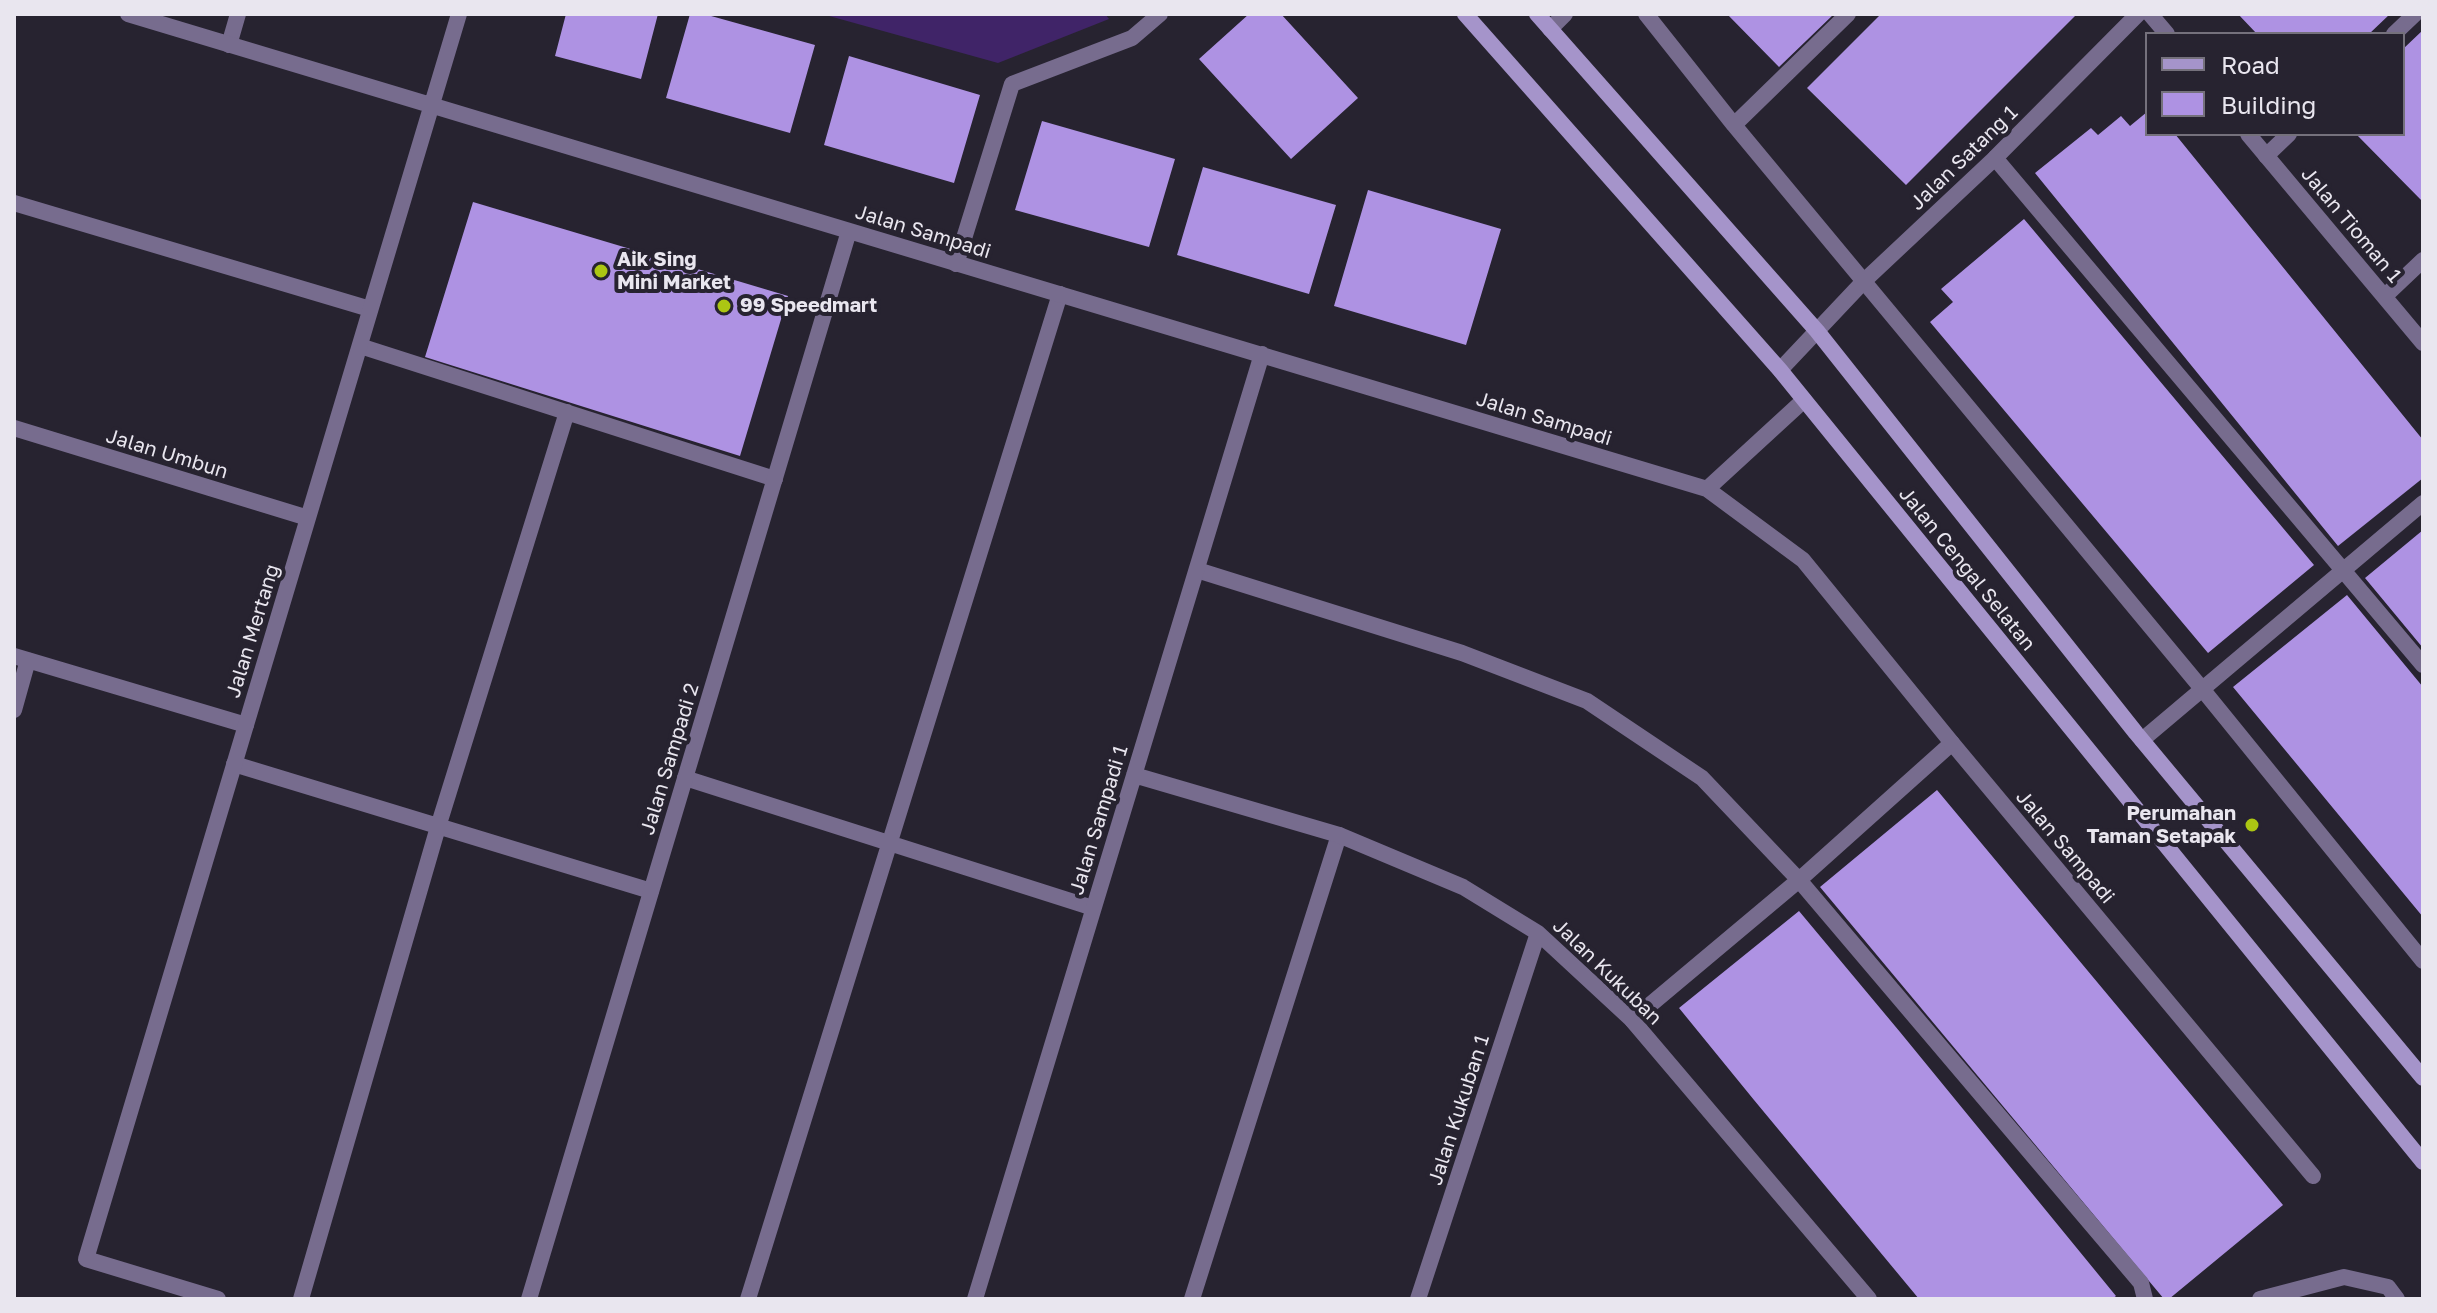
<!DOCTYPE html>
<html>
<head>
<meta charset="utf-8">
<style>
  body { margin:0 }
  #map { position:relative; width:2437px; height:1313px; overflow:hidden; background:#272330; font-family:"Golos Text",sans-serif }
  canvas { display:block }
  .frame { position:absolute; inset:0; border:16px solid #e9e6ef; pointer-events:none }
  .legend { position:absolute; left:2145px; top:32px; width:260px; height:104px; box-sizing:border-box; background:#272330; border:2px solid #75717c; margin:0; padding:10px 14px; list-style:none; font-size:24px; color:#e9e6ef }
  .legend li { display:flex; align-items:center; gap:16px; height:40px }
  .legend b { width:40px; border:2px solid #75717c }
</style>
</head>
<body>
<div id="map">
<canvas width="2437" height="1313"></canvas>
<div class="frame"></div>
<ul class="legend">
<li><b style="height:10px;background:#a594ca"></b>Road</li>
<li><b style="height:22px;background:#ae92e3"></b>Building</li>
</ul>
</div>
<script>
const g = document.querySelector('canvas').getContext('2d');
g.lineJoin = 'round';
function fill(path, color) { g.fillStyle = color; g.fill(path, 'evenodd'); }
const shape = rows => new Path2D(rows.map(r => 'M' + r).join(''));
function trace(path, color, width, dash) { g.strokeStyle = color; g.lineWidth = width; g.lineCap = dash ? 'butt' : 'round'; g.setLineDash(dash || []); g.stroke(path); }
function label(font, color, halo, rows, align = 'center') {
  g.font = font + ' "Golos Text",sans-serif'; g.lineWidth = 8; g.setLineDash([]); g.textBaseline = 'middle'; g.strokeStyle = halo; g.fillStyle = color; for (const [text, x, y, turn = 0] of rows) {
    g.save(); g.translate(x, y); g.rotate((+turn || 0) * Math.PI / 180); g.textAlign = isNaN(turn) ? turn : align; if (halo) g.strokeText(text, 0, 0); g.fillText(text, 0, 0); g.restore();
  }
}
const green = shape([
  [822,14,1105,14,1109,19,998,63]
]);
const building = shape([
  [566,14,658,14,641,79,555,56],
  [690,14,704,14,815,45,790,133,666,98],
  [1249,14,1281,14,1358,98,1291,159,1199,59],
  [1727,14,1834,14,1779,67],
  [1881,14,2077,14,1906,185,1807,88],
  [2238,14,2390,14,2369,34,2257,34],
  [2423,30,2423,202,2356,134,2403,134,2403,49],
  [849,56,980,95,954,183,824,145],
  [2147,112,2147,134,2175,134,2423,440,2423,478,2338,546,2035,173,2091,128,2098,135,2121,116,2130,126],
  [1042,121,1175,159,1149,247,1015,210],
  [1203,167,1336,205,1309,294,1177,255],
  [1368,190,1501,229,1466,345,1334,306],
  [473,202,788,296,740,456,425,357],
  [2024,219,2314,565,2208,653,1930,322,1953,302,1941,289],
  [2423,530,2423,648,2365,578],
  [2347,595,2423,687,2423,917,2233,687],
  [1937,790,2283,1205,2169,1299,2164,1299,1820,887],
  [1799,911,1900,1032,2116,1296,2112,1299,1919,1299,1754,1100,1679,1008]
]);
const lane = shape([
  [1646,14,1734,125,2203,690,2423,961],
  [2394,34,2415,14],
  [229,45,238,14],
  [1734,125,1848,14],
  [2266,156,2289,134],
  [1995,158,2423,665],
  [14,203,370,309],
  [956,264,1012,84,1132,38,1160,14],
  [360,346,775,479],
  [1197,570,1462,653,1587,701,1702,778,1799,880,2141,1283,2145,1299],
  [14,656,246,725],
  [14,710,28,660],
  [2142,740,2423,503],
  [234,764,651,891],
  [685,778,1093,908],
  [1632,1020,1799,880,1952,743],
  [301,1299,438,827,567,412],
  [748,1299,1060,294],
  [1192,1299,1339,835],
  [2260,1299,2344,1277,2388,1287,2397,1299]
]);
const street = shape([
  [128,14,1707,489,1804,400],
  [2150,14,2167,34],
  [1550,29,1565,14],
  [2248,134,2423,343],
  [2385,296,2423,260],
  [1780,370,1864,281,1995,158,2138,14],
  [14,428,308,518],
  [1707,489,1803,560,1952,743,2313,1176],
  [1134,775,1339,835,1463,887,1538,933,1632,1020,1869,1299],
  [218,1299,86,1259,459,14],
  [529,1299,849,231],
  [975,1299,1262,354],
  [1418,1299,1538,933]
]);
const secondary = shape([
  [1465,14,1780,370,2423,1162],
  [1537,14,1817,331,2136,733,2423,1078]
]);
const markers = [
  [601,271,8,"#acc613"],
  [724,306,8,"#acc613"],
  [2252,825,8,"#acc613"]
];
const streetNames = [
  ["Jalan Satang 1",1964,158,-44],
  ["Jalan Tioman 1",2351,225,50],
  ["Jalan Sampadi",923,232,17],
  ["Jalan Sampadi",1544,419,17],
  ["Jalan Umbun",167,454,17],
  ["Jalan Cengal Selatan",1967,569,51],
  ["Jalan Mertang",253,631,-73],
  ["Jalan Sampadi 2",670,759,-73],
  ["Jalan Sampadi 1",1099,820,-73],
  ["Jalan Sampadi",2065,847,50],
  ["Jalan Kukuban",1607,972,44],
  ["Jalan Kukuban 1",1459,1110,-72]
];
const poiNames = [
  ["Aik Sing",617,260],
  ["Mini Market",617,283],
  ["99 Speedmart",740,306],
  ["Perumahan",2236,814,"right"],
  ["Taman Setapak",2236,837,"right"]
];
fill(green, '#402468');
fill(building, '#ae92e3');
trace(lane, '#776c8e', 16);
trace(street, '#776c8e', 16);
trace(secondary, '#a594ca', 16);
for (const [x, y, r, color] of markers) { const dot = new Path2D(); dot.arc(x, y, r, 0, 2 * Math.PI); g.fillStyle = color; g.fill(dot); trace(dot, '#272330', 3); }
label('20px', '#e9e6ef', '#272330', streetNames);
label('bold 20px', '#e9e6ef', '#272330', poiNames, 'left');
</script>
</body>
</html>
